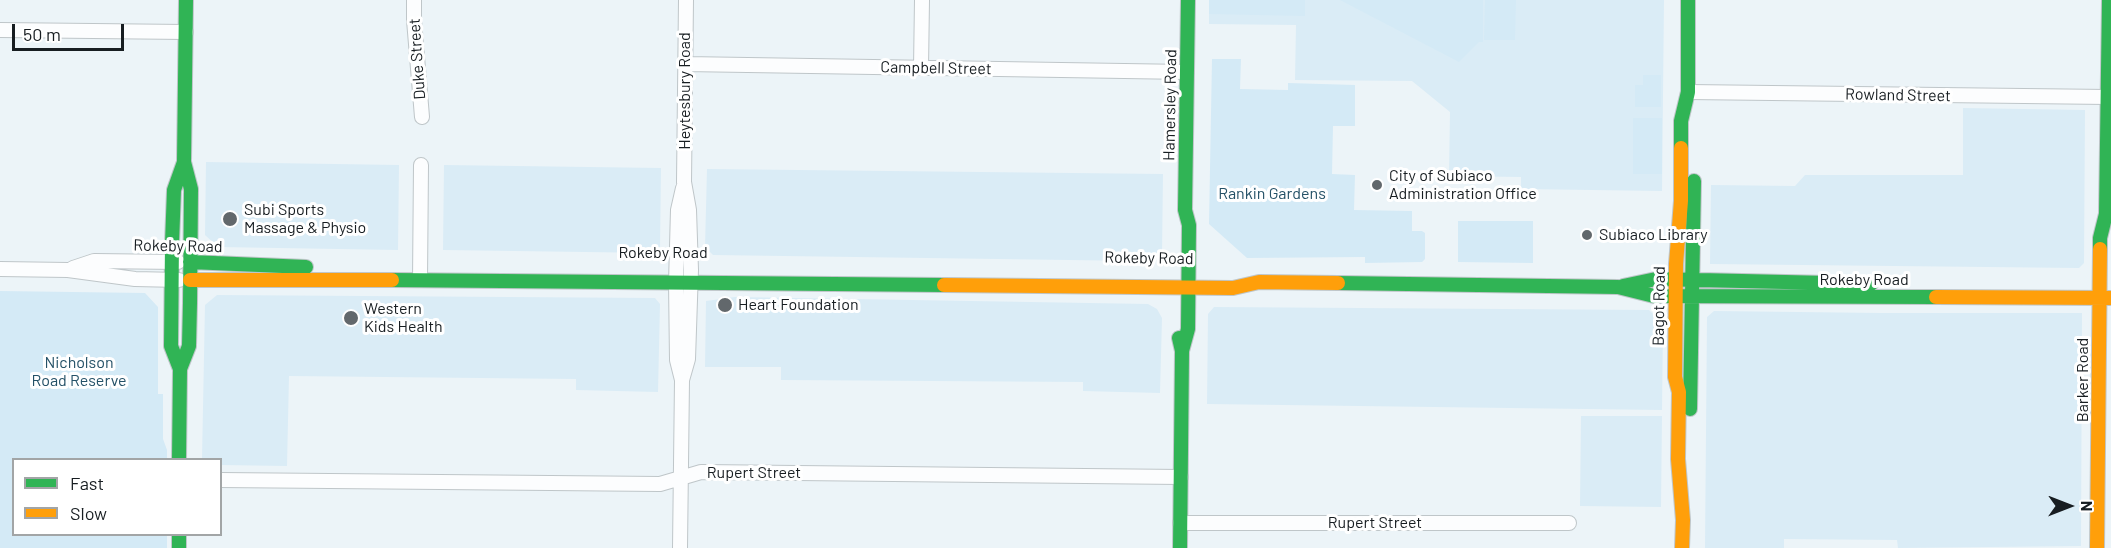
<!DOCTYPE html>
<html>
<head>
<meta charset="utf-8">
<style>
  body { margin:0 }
  #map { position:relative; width:2111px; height:548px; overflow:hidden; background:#ecf4f8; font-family:Barlow,sans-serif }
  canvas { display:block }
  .legend { position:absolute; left:12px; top:458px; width:210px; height:78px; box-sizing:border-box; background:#fff; border:2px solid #a2a5a6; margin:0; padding:8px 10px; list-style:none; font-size:18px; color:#171d21 }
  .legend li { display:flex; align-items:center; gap:12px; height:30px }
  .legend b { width:30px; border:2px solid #a2a5a6 }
  .north { position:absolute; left:2039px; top:476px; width:60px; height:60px; -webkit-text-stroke:4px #fff; paint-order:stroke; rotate:90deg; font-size:16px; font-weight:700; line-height:24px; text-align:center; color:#171d21 }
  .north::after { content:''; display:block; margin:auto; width:21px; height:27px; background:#171d21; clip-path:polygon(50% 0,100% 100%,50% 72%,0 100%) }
  .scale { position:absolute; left:12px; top:24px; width:112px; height:27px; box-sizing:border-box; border:3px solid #171d21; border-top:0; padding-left:8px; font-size:18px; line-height:21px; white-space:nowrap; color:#171d21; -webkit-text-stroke:4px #fff; paint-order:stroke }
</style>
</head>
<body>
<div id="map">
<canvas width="2111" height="548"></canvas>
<ul class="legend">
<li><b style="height:8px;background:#30b455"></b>Fast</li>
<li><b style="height:8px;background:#ff9f0a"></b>Slow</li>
</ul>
<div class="north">N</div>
<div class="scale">50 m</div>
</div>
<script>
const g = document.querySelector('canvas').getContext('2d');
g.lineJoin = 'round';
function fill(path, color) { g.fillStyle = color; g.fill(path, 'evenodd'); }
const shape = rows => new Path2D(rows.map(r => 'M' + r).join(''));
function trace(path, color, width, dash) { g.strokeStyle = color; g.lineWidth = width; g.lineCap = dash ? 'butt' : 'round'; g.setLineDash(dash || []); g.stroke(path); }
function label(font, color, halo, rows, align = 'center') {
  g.font = font + ' Barlow,sans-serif'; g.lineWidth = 6; g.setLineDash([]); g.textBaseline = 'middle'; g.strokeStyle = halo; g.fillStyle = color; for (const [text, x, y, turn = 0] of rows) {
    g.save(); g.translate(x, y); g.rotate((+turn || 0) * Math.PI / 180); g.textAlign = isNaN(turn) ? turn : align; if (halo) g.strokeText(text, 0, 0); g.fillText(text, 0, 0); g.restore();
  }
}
const built = shape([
  [1209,0,1664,0,1662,191,1521,189,1521,177,1449,176,1450,112,1412,81,1295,80,1296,25,1209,24],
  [1963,108,2085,110,2084,263,2079,268,1710,264,1711,185,1795,186,1805,175,1963,175],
  [206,162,399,165,398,250,218,247,205,235],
  [444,165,661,168,660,249,656,253,443,250],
  [707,169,1163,174,1162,254,1154,259,1140,261,713,255,705,247],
  [217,295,655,298,660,304,658,392,576,390,576,379,289,376,287,466,221,465,220,460,202,459,205,305],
  [735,297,1148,304,1157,309,1162,318,1160,393,1083,391,1083,382,781,380,781,367,705,367,706,301],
  [1214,307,1649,310,1663,324,1662,410,1207,404,1208,314],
  [1714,311,1881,313,2082,313,2081,546,1898,548,1897,540,1784,539,1784,548,1705,548,1707,317],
  [1581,416,1662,416,1661,507,1580,506]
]);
const green = shape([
  [1209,0,1305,0,1305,16,1209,14],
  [1340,0,1483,0,1483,42,1479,42,1459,62],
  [1485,0,1516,0,1515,40,1484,40],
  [1212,59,1241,59,1240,89,1288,90,1288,83,1355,85,1355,126,1333,126,1332,174,1355,175,1354,210,1412,211,1412,231,1422,231,1425,233,1425,259,1422,262,1365,263,1365,257,1247,258,1209,224],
  [1643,75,1661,75,1661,107,1635,107,1635,85,1643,85],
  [1633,118,1662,118,1662,174,1633,174],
  [1458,221,1533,221,1533,263,1458,262],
  [0,291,145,293,158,307,158,394,163,394,163,439,167,450,167,459,14,460,14,534,167,535,167,548,0,548]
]);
const street = shape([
  [414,0,414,20,422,117],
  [0,30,186,32],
  [685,64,1187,72],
  [921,68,922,0],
  [1688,92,2108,97],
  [73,268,94,261,178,262],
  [0,269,68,270,135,279,179,280],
  [420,280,421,165],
  [682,380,688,359,691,270,689,210,684,182,686,0],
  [220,480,660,484,701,472,1181,477],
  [1180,523,1569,523],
  [680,548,682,380,677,360,676,283,678,210,683,188]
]);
const fast = shape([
  [1681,148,1681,121,1688,92,1688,0],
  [2100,249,2100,238,2106,214,2109,0],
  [190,262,306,267],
  [392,280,944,285],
  [1338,283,1618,287,1654,296,1936,297],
  [1623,286,1656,279,1871,284],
  [1179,338,1182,351,1180,548],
  [1182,351,1188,329,1189,225,1185,210,1188,0],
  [180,369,171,346,172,243,174,190,184,162],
  [1690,409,1694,181],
  [179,460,180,369,189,346,190,303,191,189,184,162,186,0],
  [179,534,179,548]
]);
const slow = shape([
  [1681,148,1681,201,1676,264,1675,377,1679,392,1678,459,1683,520,1682,548],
  [190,280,392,280],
  [944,285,1233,288,1259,282,1338,283],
  [1936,297,2111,298],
  [2097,548,2100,249]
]);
const markers = [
  [1377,185,6,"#62686c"],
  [230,219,8,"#62686c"],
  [1587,235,6,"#62686c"],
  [725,305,8,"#62686c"],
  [351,318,8,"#62686c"]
];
const streetNames = [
  ["Duke Street",417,59,-94],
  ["Campbell Street",936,68,1],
  ["Heytesbury Road",685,91,-90],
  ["Rowland Street",1898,95,1],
  ["Hamersley Road",1170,105,-89],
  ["Rokeby Road",178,246,1],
  ["Rokeby Road",663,253],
  ["Rokeby Road",1149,258,1],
  ["Rokeby Road",1864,280],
  ["Bagot Road",1659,306,-89],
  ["Barker Road",2083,380,-90],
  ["Rupert Street",754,473],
  ["Rupert Street",1375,523]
];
const poiNames = [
  ["City of Subiaco",1389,176],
  ["Administration Office",1389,194],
  ["Subi Sports",244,210],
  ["Massage & Physio",244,228],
  ["Subiaco Library",1599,235],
  ["Heart Foundation",738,305],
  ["Western",364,309],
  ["Kids Health",364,327]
];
const parkNames = [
  ["Rankin Gardens",1272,194],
  ["Nicholson",79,363],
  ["Road Reserve",79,381]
];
fill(built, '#daecf6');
fill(green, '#d4eaf6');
trace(street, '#bfc6c9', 16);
trace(fast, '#bfc6c9', 16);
trace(slow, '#bfc6c9', 16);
trace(street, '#fcfdfe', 14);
trace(fast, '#30b455', 14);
trace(slow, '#ff9f0a', 14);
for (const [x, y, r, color] of markers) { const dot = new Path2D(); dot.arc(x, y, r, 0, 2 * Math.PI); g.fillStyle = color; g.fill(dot); trace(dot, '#fff', 2); }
label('16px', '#171d21', '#fff', streetNames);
label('16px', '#171d21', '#fff', poiNames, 'left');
label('16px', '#245167', '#fff', parkNames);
</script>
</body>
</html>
